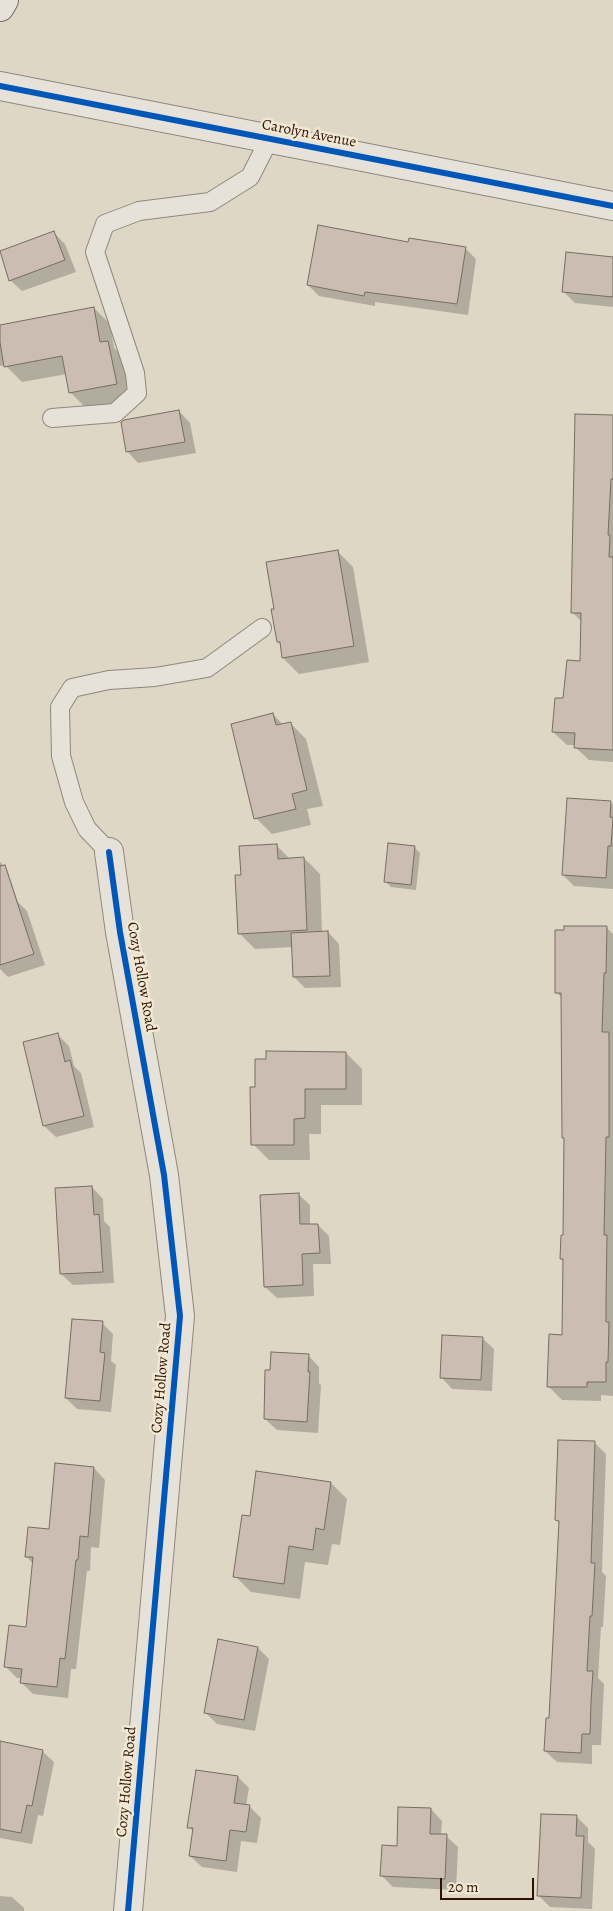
<!DOCTYPE html>
<html>
<head>
<meta charset="utf-8">
<style>
  body { margin:0 }
  #map { position:relative; width:613px; height:1911px; overflow:hidden; background:#ded7c6; font-family:Alegreya,serif }
  canvas { display:block }
  .scale { position:absolute; left:440px; top:1878px; width:94px; height:22px; box-sizing:border-box; border:2px solid #2f1102; border-top:0; padding-left:6px; font-size:15px; line-height:18px; white-space:nowrap; color:#2f1102; -webkit-text-stroke:4px #f0e8d3; paint-order:stroke }
</style>
</head>
<body>
<div id="map">
<canvas width="613" height="1911"></canvas>
<div class="scale">20 m</div>
</div>
<script>
const g = document.querySelector('canvas').getContext('2d');
g.lineJoin = 'round';
function fill(path, color) { g.fillStyle = color; g.fill(path, 'evenodd'); }
const shape = rows => new Path2D(rows.map(r => 'M' + r).join(''));
function trace(path, color, width, dash) { g.strokeStyle = color; g.lineWidth = width; g.lineCap = dash ? 'butt' : 'round'; g.setLineDash(dash || []); g.stroke(path); }
function label(font, color, halo, rows, align = 'center') {
  g.font = font + ' Alegreya,serif'; g.lineWidth = 5; g.setLineDash([]); g.textBaseline = 'middle'; g.strokeStyle = halo; g.fillStyle = color; for (const [text, x, y, turn = 0] of rows) {
    g.save(); g.translate(x, y); g.rotate((+turn || 0) * Math.PI / 180); g.textAlign = isNaN(turn) ? turn : align; if (halo) g.strokeText(text, 0, 0); g.fillText(text, 0, 0); g.restore();
  }
}
const shadow = shape([
  [54,233,65,244,76,272,22,291,10,280],
  [410,243,465,248,476,259,468,315,375,302,375,306,319,296,308,285],
  [613,258,613,307,575,303,563,291],
  [94,308,110,324,114,348,124,358,132,400,86,408,70,392,67,374,22,382,5,365,0,366,0,326],
  [179,411,190,423,196,453,138,463,127,451],
  [613,417,613,762,589,760,575,747,576,745,567,745,553,732,565,700,581,662,582,622,572,612],
  [337,551,353,567,369,662,299,674,283,658,281,645,278,642],
  [273,714,283,725,290,723,306,739,323,806,307,809,311,825,272,834,256,818],
  [610,802,613,805,613,889,574,886,563,875],
  [276,845,290,859,304,858,320,874,322,932,328,932,339,944,341,987,305,988,294,977,293,947,255,949,239,933,242,876],
  [414,847,420,853,416,890,391,887,385,881],
  [0,862,7,869,18,902,27,911,45,965,8,977,0,969],
  [606,927,613,934,613,1396,601,1395,601,1401,562,1400,548,1386,564,1336,564,1262,561,1259,564,1236,565,1139,562,998,556,992],
  [58,1035,69,1046,74,1066,81,1073,94,1127,56,1137,44,1126],
  [346,1053,362,1069,362,1105,321,1105,321,1134,309,1134,310,1160,269,1160,253,1144,251,1088],
  [92,1187,103,1199,104,1221,110,1227,114,1283,73,1285,61,1274],
  [298,1194,310,1205,310,1225,318,1225,329,1236,331,1264,313,1264,314,1296,277,1298,265,1287],
  [102,1323,113,1334,111,1361,116,1365,111,1412,77,1409,66,1398],
  [482,1338,494,1349,492,1391,452,1389,441,1377],
  [308,1355,319,1367,319,1383,321,1385,318,1433,277,1430,265,1419,272,1372],
  [595,1443,606,1454,602,1572,606,1576,603,1627,601,1627,598,1678,604,1684,601,1745,592,1745,592,1764,557,1762,545,1751,551,1719,560,1524,556,1520],
  [94,1468,105,1480,99,1548,91,1547,90,1571,87,1571,76,1669,71,1669,68,1698,33,1694,22,1683,22,1678,17,1678,5,1666,27,1628,33,1564,26,1556,50,1531],
  [331,1483,347,1499,340,1545,332,1544,328,1565,305,1562,300,1599,251,1592,235,1576,251,1518],
  [258,1648,269,1659,255,1731,217,1724,205,1712],
  [42,1751,54,1762,43,1816,38,1815,32,1844,0,1838,0,1754],
  [238,1777,249,1788,246,1806,249,1806,261,1818,257,1843,241,1841,237,1872,202,1867,190,1856,194,1832,189,1827],
  [431,1809,442,1821,441,1835,446,1836,458,1847,456,1890,393,1887,382,1876,398,1847],
  [577,1817,588,1828,588,1842,595,1849,592,1909,550,1907,539,1896],
  [0,1896,12,1897,24,1908,24,1911,0,1911]
]);
const building = shape([
  [318,225,408,242,409,238,466,247,457,304,365,292,364,296,307,285,318,225],
  [54,231,65,260,9,281,0,251,54,231],
  [566,252,613,257,613,297,562,292,566,252],
  [94,307,100,342,108,341,117,384,69,393,62,356,4,367,0,342,0,325,94,307],
  [179,410,185,442,126,452,121,422,124,420,179,410],
  [575,414,613,415,613,479,611,479,608,535,610,535,609,557,613,557,613,750,574,748,575,733,552,732,555,698,563,698,567,660,580,661,581,613,571,613,575,414],
  [338,550,354,646,282,658,280,642,277,642,271,609,274,609,266,562,338,550],
  [273,713,276,725,291,722,307,790,292,794,296,809,254,819,231,724,273,713],
  [567,798,611,801,610,817,613,818,611,846,608,846,606,878,562,875,567,798],
  [388,843,415,846,411,885,384,882,388,843],
  [277,844,278,859,304,857,307,930,238,934,235,875,241,875,239,846,277,844],
  [5,865,34,954,0,965,0,866,5,865],
  [564,926,607,926,606,973,604,973,602,1032,609,1032,609,1137,606,1137,604,1235,607,1235,606,1302,606,1322,609,1322,608,1362,606,1362,606,1382,587,1382,587,1387,547,1387,549,1334,562,1335,563,1259,560,1259,561,1235,563,1235,564,1138,562,1138,561,993,555,993,555,930,564,930,564,926],
  [328,931,330,976,293,977,291,933,328,931],
  [58,1033,65,1062,70,1060,84,1116,43,1126,23,1042,58,1033],
  [266,1051,346,1052,346,1089,305,1089,305,1118,294,1119,294,1145,251,1145,250,1087,255,1087,255,1059,266,1059,266,1051],
  [92,1186,94,1215,99,1214,103,1272,60,1274,55,1188,92,1186],
  [299,1193,300,1224,318,1224,320,1253,302,1254,303,1285,264,1287,260,1195,299,1193],
  [72,1319,103,1321,100,1352,105,1353,100,1401,65,1398,72,1319],
  [442,1335,483,1337,481,1380,440,1378,442,1335],
  [271,1352,309,1354,308,1372,310,1372,307,1422,264,1419,265,1370,270,1370,271,1352],
  [558,1440,595,1441,591,1563,595,1563,592,1616,590,1616,587,1671,593,1671,591,1702,590,1734,582,1734,581,1753,544,1751,546,1718,549,1718,559,1521,555,1520,558,1440],
  [55,1463,94,1467,88,1537,80,1536,78,1560,76,1560,65,1659,60,1658,57,1687,20,1683,22,1669,4,1667,9,1625,26,1627,33,1557,25,1557,28,1527,49,1529,55,1463],
  [256,1471,331,1482,324,1530,316,1528,313,1550,289,1546,284,1584,233,1577,242,1515,250,1516,256,1471],
  [218,1639,258,1647,244,1720,204,1713,218,1639],
  [0,1741,43,1750,32,1806,27,1805,21,1833,0,1829,0,1741],
  [196,1770,238,1776,234,1803,250,1805,246,1832,230,1830,226,1861,189,1856,193,1828,187,1828,196,1770],
  [398,1807,431,1808,430,1834,447,1834,445,1879,380,1876,382,1845,397,1846,398,1807],
  [541,1814,577,1815,576,1836,584,1836,581,1898,537,1896,541,1814]
]);
const service = shape([
  [52,418,115,413,137,393,135,373,95,252,105,224,139,211,210,202,250,177,269,140],
  [109,852,87,829,74,802,61,756,60,707,72,688,109,680,155,677,207,668,262,628]
]);
const minor = shape([
  [0,86,613,206],
  [109,852,120,932,164,1175,180,1316,128,1911]
]);
const secondary = shape([
  [0,7,4,0]
]);
const cycleway = shape([
  [0,86,613,206],
  [109,852,120,932,164,1175,180,1316,128,1911]
]);
const streetNames = [
  ["Carolyn Avenue",309,134,11],
  ["Cozy Hollow Road",141,977,80],
  ["Cozy Hollow Road",162,1378,-85],
  ["Cozy Hollow Road",127,1782,-85]
];
fill(shadow, '#0003');
fill(building, '#cbbdb2');
trace(building, '#766d62', 1);
trace(service, '#8f877c', 20);
trace(minor, '#8f877c', 30);
trace(secondary, '#766d62', 30);
trace(service, '#e6e2d9', 18);
trace(minor, '#e6e2d9', 28);
trace(secondary, '#e6e2d9', 28);
trace(cycleway, '#0057b8', 6);
label('15px', '#2f1102', '#f0e8d3', streetNames);
</script>
</body>
</html>
